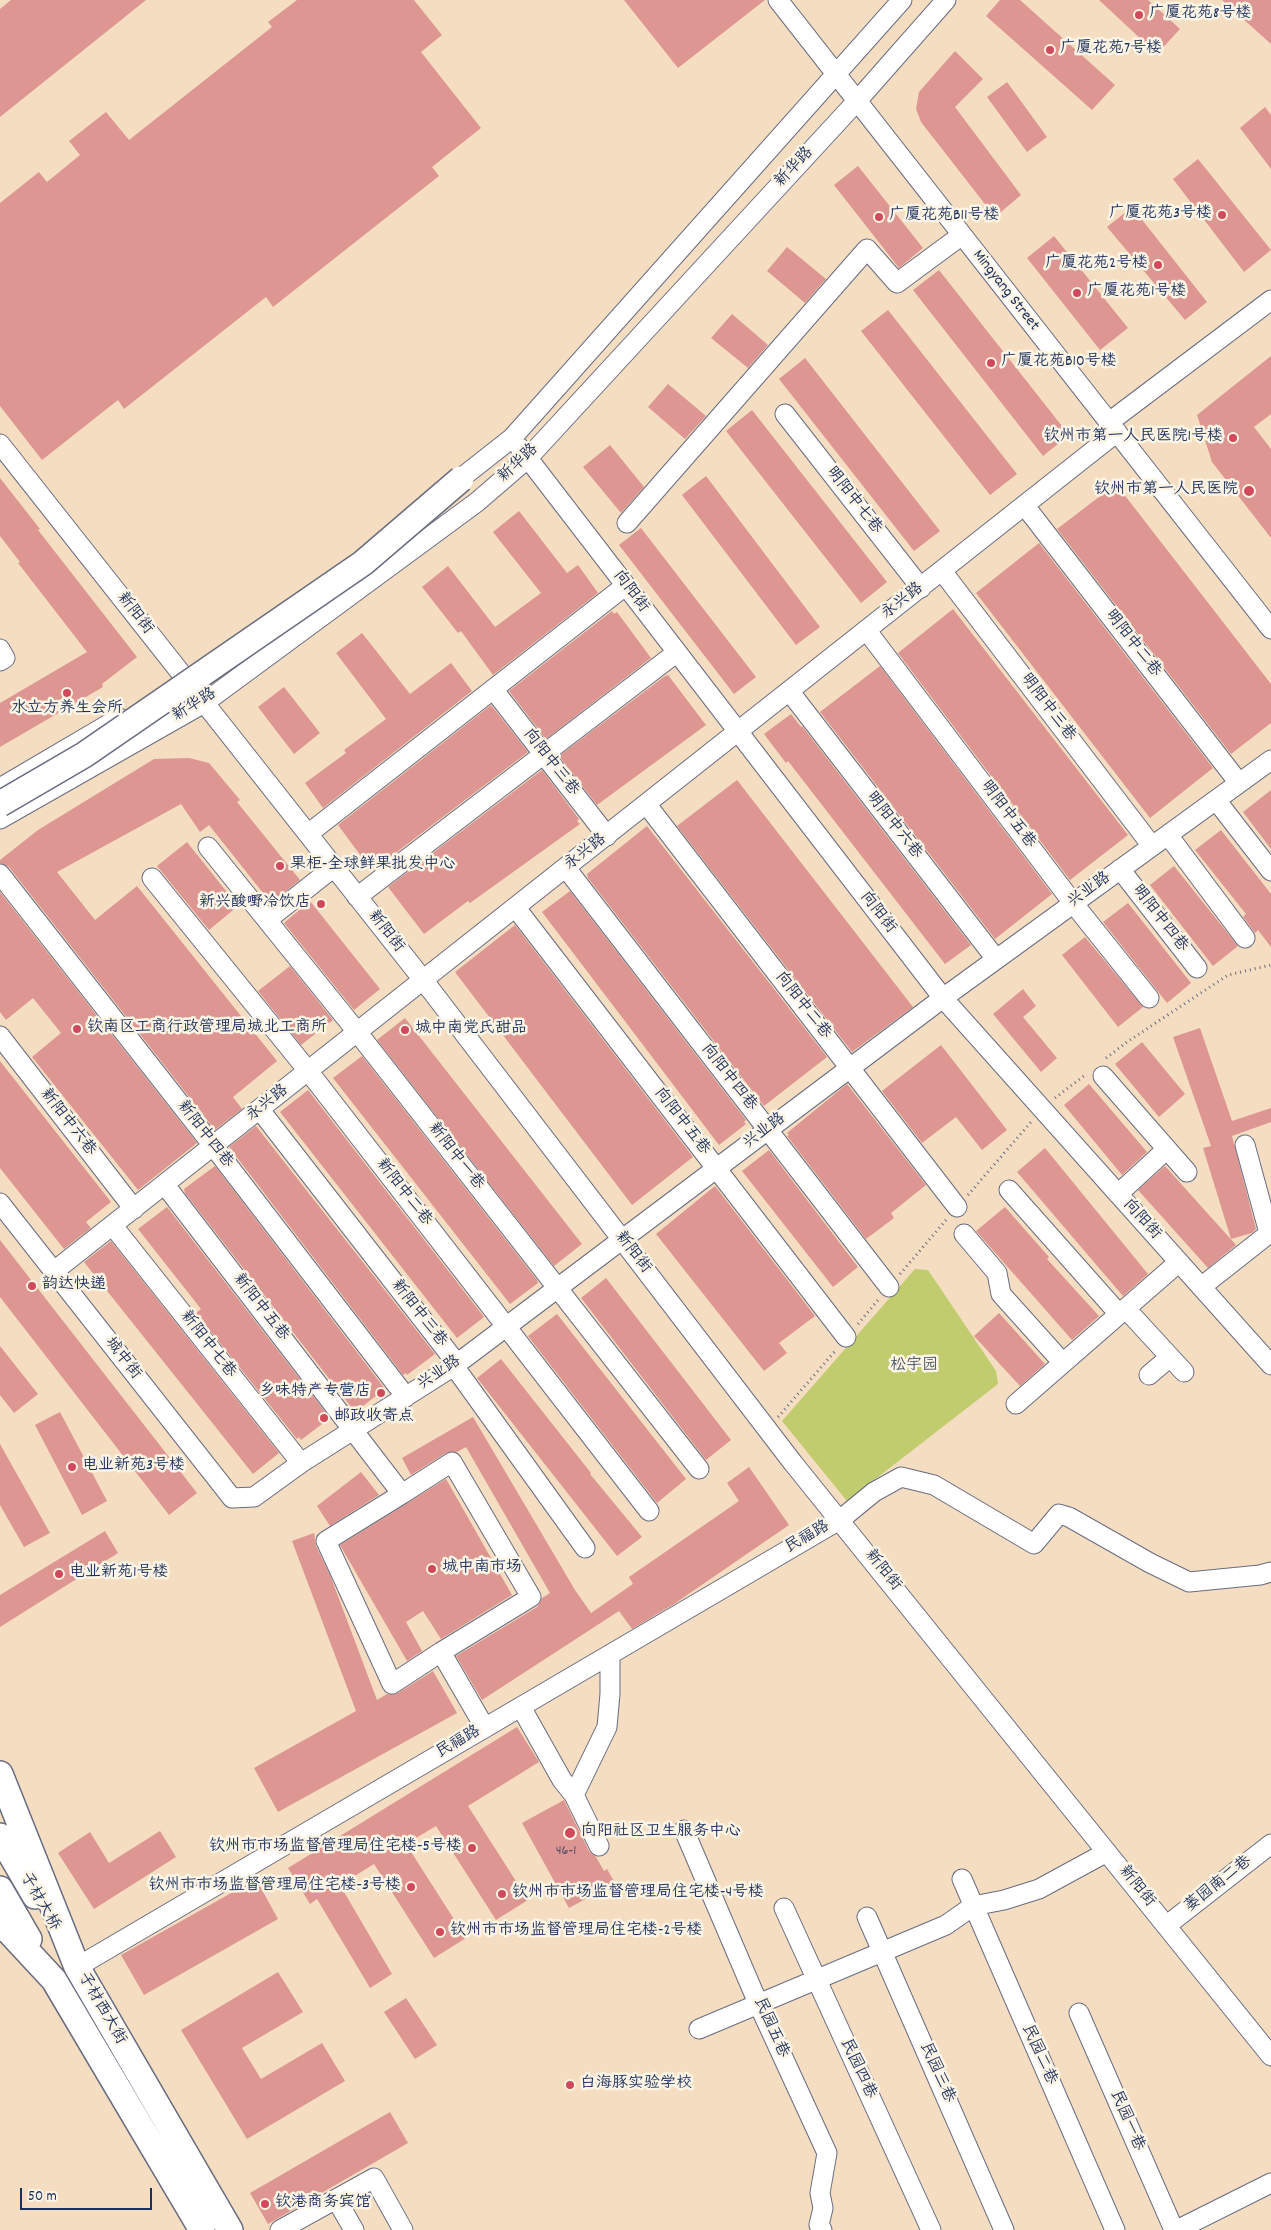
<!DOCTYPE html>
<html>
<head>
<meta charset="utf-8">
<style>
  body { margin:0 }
  #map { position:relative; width:1271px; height:2230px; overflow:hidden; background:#f5ddc1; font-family:Dekko,sans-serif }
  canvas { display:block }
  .scale { position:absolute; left:20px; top:2188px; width:132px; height:22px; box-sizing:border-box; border:2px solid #1b2f5e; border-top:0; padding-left:6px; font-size:15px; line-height:18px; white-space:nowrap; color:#1b2f5e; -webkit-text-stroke:4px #fcf5e5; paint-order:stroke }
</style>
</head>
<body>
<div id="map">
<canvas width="1271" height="2230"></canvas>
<div class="scale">50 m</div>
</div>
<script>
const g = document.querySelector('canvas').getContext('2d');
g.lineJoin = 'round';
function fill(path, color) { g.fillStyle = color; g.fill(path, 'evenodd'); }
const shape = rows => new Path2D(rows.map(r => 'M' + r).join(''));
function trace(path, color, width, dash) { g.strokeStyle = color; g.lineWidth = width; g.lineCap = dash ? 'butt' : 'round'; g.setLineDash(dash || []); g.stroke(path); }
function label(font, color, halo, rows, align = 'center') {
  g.font = font + ' Dekko,"LXGW WenKai TC",sans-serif'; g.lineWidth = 5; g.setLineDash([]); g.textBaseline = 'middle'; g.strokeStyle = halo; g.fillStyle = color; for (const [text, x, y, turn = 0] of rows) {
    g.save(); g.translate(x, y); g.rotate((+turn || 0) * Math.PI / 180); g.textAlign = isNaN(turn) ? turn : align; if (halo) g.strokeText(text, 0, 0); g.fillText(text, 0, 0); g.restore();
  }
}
const green = shape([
  [915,1269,928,1270,996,1371,998,1384,847,1501,782,1421]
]);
const building = shape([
  [11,0,146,0,0,117,0,9],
  [297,0,414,0,442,35,421,52,481,128,432,167,439,176,273,307,266,297,124,409,118,400,42,460,0,406,0,203,39,172,47,182,80,155,69,141,106,112,129,140,272,27,268,22],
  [624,0,765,0,678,68],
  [1000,0,1020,0,1115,85,1092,110,986,16],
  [1099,0,1148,0,1180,29,1157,54],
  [1222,0,1271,0,1271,44],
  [955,51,983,79,955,107,1021,195,995,217,921,122,916,109,919,92],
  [1007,82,1047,137,1027,152,987,97],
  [1265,107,1271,115,1271,169,1240,128],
  [1198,159,1271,250,1244,272,1173,179],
  [858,166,923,248,899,268,834,185],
  [1132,207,1207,302,1185,320,1107,227],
  [1054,236,1128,328,1100,350,1027,258],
  [787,247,826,279,805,303,767,271],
  [939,270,1069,435,1043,456,913,290],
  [888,310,1017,474,990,495,861,331],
  [732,314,768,345,748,368,711,338],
  [1271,356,1271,414,1254,427,1271,449,1271,538,1212,462,1197,415],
  [805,358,940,531,914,551,779,379],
  [668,384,706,416,685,439,648,407],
  [752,410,887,582,861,603,726,431],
  [610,445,644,487,621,513,583,467],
  [706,476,820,627,796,645,682,495],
  [0,478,40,529,38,530,137,657,102,684,103,687,0,747,0,703,87,652,18,563,20,562,0,536],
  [1116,484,1271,684,1271,723,1231,754,1057,529],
  [519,511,567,573,578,565,598,593,493,675,461,631,458,633,422,587,448,566,495,627,541,593,493,532],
  [641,528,756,677,734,694,619,545],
  [1039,543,1213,768,1150,818,976,593],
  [953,609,1128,835,1070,880,898,653],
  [612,611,614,614,617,612,651,658,546,739,509,691],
  [362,633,410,694,451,663,472,691,323,808,305,783,346,753,344,750,386,719,336,653],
  [880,666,1052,894,995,939,820,712],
  [668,675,706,725,597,805,559,756,665,676],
  [284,687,320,733,294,754,258,707],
  [491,705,528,752,372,871,338,825],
  [791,714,801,727,802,726,971,945,945,964,788,761,786,763,764,734],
  [189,758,209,763,240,800,237,802,300,880,271,903,209,825,200,832,181,804,57,872,95,920,137,886,277,1061,233,1097,242,1109,215,1130,9,867,0,863,0,860,38,830,154,759],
  [542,770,579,819,577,821,580,824,470,903,468,901,424,934,388,887],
  [737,780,913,1007,852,1052,677,826],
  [1271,790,1271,849,1243,812],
  [647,826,827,1057,764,1106,588,878,587,874],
  [1221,830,1271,894,1271,947,1258,930,1255,933,1243,917,1246,914,1195,850],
  [187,842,238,906,209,930,157,866],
  [1174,866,1238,946,1213,966,1150,885],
  [570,891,746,1120,744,1122,746,1124,719,1145,542,912],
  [0,892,197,1143,138,1190,32,1057,61,1033,33,998,6,1020,0,1012],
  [310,901,380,989,354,1010,284,923],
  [1128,903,1191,983,1167,1003,1103,922],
  [515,925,693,1157,632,1205,455,972],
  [1085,937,1143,1007,1118,1027,1062,955],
  [290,966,333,1020,301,1045,258,991],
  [1023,989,1036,1006,1023,1017,1057,1058,1041,1072,993,1014],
  [405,1018,582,1244,554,1266,377,1040],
  [1200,1028,1232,1121,1271,1108,1271,1122,1232,1136,1256,1229,1252,1233,1231,1239,1203,1148,1211,1146,1173,1037],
  [1142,1042,1185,1094,1159,1117,1115,1064],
  [941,1045,1007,1130,982,1150,956,1117,922,1143,882,1091],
  [362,1056,537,1280,538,1283,510,1304,333,1078],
  [0,1061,111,1202,86,1222,91,1228,64,1249,0,1168],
  [847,1084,926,1185,891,1213,894,1218,866,1239,787,1136,789,1135,787,1133],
  [1089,1084,1147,1152,1122,1175,1064,1105],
  [308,1090,484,1317,457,1338,280,1112],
  [256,1126,435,1354,407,1375,406,1373,403,1375,229,1147],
  [1045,1148,1148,1274,1123,1296,1017,1172],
  [769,1150,858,1267,833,1287,742,1171],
  [215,1166,385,1389,355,1412,185,1193,184,1189],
  [1165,1166,1236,1245,1208,1268,1138,1190],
  [715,1186,815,1316,779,1343,787,1353,764,1371,656,1234],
  [167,1207,330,1418,301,1440,299,1437,297,1439,196,1313,201,1309,138,1229],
  [1005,1207,1049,1257,1047,1259,1099,1316,1072,1340,976,1231],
  [0,1240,197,1493,169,1515,0,1297],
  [111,1241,279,1453,253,1474,84,1262],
  [606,1278,731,1440,706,1460,581,1298],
  [999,1313,1045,1364,1020,1386,974,1336],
  [557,1314,686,1479,657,1503,528,1336],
  [0,1346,38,1394,14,1413,0,1395],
  [501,1359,591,1473,590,1474,642,1537,617,1556,477,1378],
  [60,1412,107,1501,82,1515,35,1425],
  [473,1417,575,1590,591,1613,633,1584,629,1577,739,1501,727,1483,749,1467,789,1525,674,1604,632,1629,619,1611,482,1700,456,1656,537,1607,542,1598,550,1593,466,1447,457,1452,446,1453,411,1475,402,1458],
  [0,1444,50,1533,24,1547,0,1505],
  [361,1472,379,1495,330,1526,317,1506],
  [446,1479,512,1595,441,1639,423,1611,406,1622,422,1651,407,1661,340,1545],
  [105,1531,118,1553,0,1627,0,1595],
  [314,1533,316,1546,330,1575,377,1700,387,1694,398,1693,433,1671,457,1713,278,1812,254,1768,356,1711,292,1541],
  [517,1727,539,1762,468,1806,528,1900,496,1920,436,1826,406,1844,466,1938,434,1958,374,1864,340,1885,392,1974,370,1988,317,1899,310,1904,288,1868],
  [564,1800,589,1851,596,1857,604,1871,607,1869,615,1883,569,1908,522,1823],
  [160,1831,176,1857,94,1909,58,1853,90,1832,109,1863],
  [256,1879,278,1919,144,1995,121,1955],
  [278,1972,303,2012,242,2048,261,2079,322,2043,345,2081,247,2139,181,2030],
  [406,1998,437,2045,415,2059,384,2012],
  [390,2112,408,2143,268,2224,250,2193]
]);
const path = shape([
  [1106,1058,1127,1042,1228,975,1271,965],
  [1055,1098,1085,1075],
  [968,1195,1031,1122],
  [900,1274,946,1220],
  [858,1324,878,1300],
  [778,1417,836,1350]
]);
const minor = shape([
  [778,0,1271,629],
  [785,414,921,588],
  [1108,423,1271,300],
  [0,444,424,981,793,1463,1271,2056],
  [520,448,943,998,1271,1365],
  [451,486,512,438,902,0],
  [1025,506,1239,783],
  [627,523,867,249,897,283,962,235],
  [942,571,1152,846],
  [867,631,1073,903,1149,998],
  [0,649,5,658,0,661],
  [493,689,607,836],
  [790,692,996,959],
  [0,788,119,718],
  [1216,800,1271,871],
  [647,805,957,1207],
  [0,819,204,703,477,502,528,458,857,101,946,0],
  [308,834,625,586],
  [1168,835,1245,938],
  [208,847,358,1033,699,1469],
  [566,868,889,1287],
  [1120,869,1197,968],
  [0,874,214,1147,406,1397],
  [152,878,309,1072,649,1511],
  [357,897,676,653],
  [516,908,846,1337],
  [267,920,334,867],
  [0,1036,134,1209],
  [1103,1076,1187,1172],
  [260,1110,451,1356,454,1366,585,1548],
  [1245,1145,1269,1233],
  [165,1185,402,1494,452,1462,531,1597,441,1652,485,1728],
  [1009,1190,1119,1314],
  [1118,1194,1167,1149],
  [0,1203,232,1498,254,1497,301,1463,454,1366,943,998,1271,760],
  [113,1226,301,1463],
  [964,1234,997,1273,1001,1294,1063,1363],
  [53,1272,1117,432],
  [1201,1287,1271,1232],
  [1126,1309,1184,1372],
  [1149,1375,1170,1357],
  [1016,1404,1179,1262],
  [402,1494,326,1541,392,1684,441,1652],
  [521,1707,562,1780,574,1795,599,1846],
  [574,1795,607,1727,610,1694,610,1655],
  [684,1830,758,2003,827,2153,820,2193,823,2208,819,2225,822,2230],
  [962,1879,1115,2230],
  [784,1908,931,2230],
  [867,1917,1004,2230],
  [1166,1926,1271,1844],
  [77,1967,841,1519,874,1492,901,1477,934,1485,1034,1544,1059,1514,1069,1517,1150,1563,1189,1582,1260,1575,1271,1572],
  [1079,2013,1174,2230],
  [699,2029,946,1925,973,1906,1004,1900,1039,1889,1107,1852],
  [336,2199,354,2230],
  [280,2230,374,2178,403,2230],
  [1177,2230,1271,2183]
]);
const major = shape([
  [0,1774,77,1967,230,2230],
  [0,1836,35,1896],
  [0,1889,29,1939],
  [0,1922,54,1980,202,2230]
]);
const majorBridge = shape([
  [0,804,84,755,363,563,461,479]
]);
const markers = [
  [1139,15,5,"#d1495b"],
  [1050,50,5,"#d1495b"],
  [1222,215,5,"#d1495b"],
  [879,217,5,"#d1495b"],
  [1158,265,5,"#d1495b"],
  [1077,293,5,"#d1495b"],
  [991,363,5,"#d1495b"],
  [1233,438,5,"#d1495b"],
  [1249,491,6,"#d1495b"],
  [67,693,5,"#d1495b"],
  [280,866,5,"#d1495b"],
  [321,904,5,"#d1495b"],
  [77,1029,5,"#d1495b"],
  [405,1030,5,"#d1495b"],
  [32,1286,5,"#d1495b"],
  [381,1393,5,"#d1495b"],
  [324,1418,5,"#d1495b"],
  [72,1467,5,"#d1495b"],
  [432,1569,5,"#d1495b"],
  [59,1574,5,"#d1495b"],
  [570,1833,6,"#d1495b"],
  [472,1848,5,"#d1495b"],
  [411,1887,5,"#d1495b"],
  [502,1894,5,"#d1495b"],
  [440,1932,5,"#d1495b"],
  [570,2085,5,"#d1495b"],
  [265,2204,5,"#d1495b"]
];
const numberNames = [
  ["46-1",566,1852]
];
const poiNames = [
  ["广厦花苑8号楼",1149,15],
  ["广厦花苑7号楼",1060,50],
  ["广厦花苑3号楼",1212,215,"right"],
  ["广厦花苑B11号楼",889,217],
  ["广厦花苑2号楼",1148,265,"right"],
  ["广厦花苑1号楼",1087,293],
  ["广厦花苑B10号楼",1001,363],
  ["钦州市第一人民医院1号楼",1223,438,"right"],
  ["钦州市第一人民医院",1238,491,"right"],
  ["水立方养生会所",67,710,"center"],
  ["果柜-全球鲜果批发中心",290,866],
  ["新兴酸嘢冷饮店",311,904,"right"],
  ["钦南区工商行政管理局城北工商所",87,1029],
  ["城中南党氏甜品",415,1030],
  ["韵达快递",42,1286],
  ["乡味特产专营店",371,1393,"right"],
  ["邮政收寄点",334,1418],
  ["电业新苑3号楼",82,1467],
  ["城中南市场",442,1569],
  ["电业新苑1号楼",69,1574],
  ["向阳社区卫生服务中心",581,1833],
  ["钦州市市场监督管理局住宅楼-5号楼",462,1848,"right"],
  ["钦州市市场监督管理局住宅楼-3号楼",401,1887,"right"],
  ["钦州市市场监督管理局住宅楼-4号楼",512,1894],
  ["钦州市市场监督管理局住宅楼-2号楼",450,1932],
  ["白海豚实验学校",580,2085],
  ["钦港商务宾馆",275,2204]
];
const streetNames = [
  ["新华路",795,168,-47],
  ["Mingyang Street",1005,291,52],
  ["新华路",519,464,-43],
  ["明阳中七巷",853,501,52],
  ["向阳街",630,592,53],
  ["永兴路",903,602,-38],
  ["新阳街",134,614,52],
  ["明阳中二巷",1132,644,52],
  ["新华路",195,706,-32],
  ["明阳中三巷",1047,708,53],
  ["向阳中三巷",550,763,52],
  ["明阳中五巷",1007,815,53],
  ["明阳中六巷",893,826,52],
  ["永兴路",586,853,-38],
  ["兴业路",1090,891,-36],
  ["向阳街",877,913,52],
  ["明阳中四巷",1159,919,52],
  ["新阳街",385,932,52],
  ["向阳中二巷",802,1006,52],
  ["向阳中四巷",728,1078,52],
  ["永兴路",268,1104,-38],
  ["向阳中五巷",681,1122,52],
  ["新阳中六巷",67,1123,52],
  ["兴业路",765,1132,-37],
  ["新阳中四巷",204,1135,52],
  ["新阳中一巷",455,1157,52],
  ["新阳中二巷",403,1193,52],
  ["向阳街",1141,1220,48],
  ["新阳街",632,1253,52],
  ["新阳中五巷",260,1308,52],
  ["新阳中三巷",418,1314,52],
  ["新阳中七巷",207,1345,52],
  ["城中街",122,1359,52],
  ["兴业路",440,1374,-34],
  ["民福路",808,1538,-30],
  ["新阳街",882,1571,51],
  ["民福路",459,1743,-30],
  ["蒌园南二巷",1219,1885,-38],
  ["新阳街",1136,1887,51],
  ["子材大桥",39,1902,60],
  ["子材西大街",101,2009,60],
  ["民园五巷",770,2028,66],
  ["民园二巷",1038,2055,66],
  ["民园四巷",857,2069,65],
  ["民园三巷",936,2073,66],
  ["民园一巷",1126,2121,67]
];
const parkNames = [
  ["松宇园",914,1367]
];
fill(green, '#c0cc6e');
fill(building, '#dd9691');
trace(minor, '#676c81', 21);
trace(major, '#676c81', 28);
trace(path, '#676c81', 3, [1, 4]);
trace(minor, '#fff', 19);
trace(major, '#fff', 25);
trace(majorBridge, '#676c81', 28, []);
trace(majorBridge, '#fff', 25);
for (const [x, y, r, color] of markers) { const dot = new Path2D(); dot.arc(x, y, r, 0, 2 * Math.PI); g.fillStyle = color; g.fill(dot); trace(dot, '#fcf5e5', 2); }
label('14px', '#4c496b', null, numberNames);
label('16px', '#1b2f5e', '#fcf5e5', poiNames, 'left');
label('16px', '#1b2f5e', '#fcf5e5', streetNames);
label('16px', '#445662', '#fcf5e5', parkNames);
</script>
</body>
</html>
